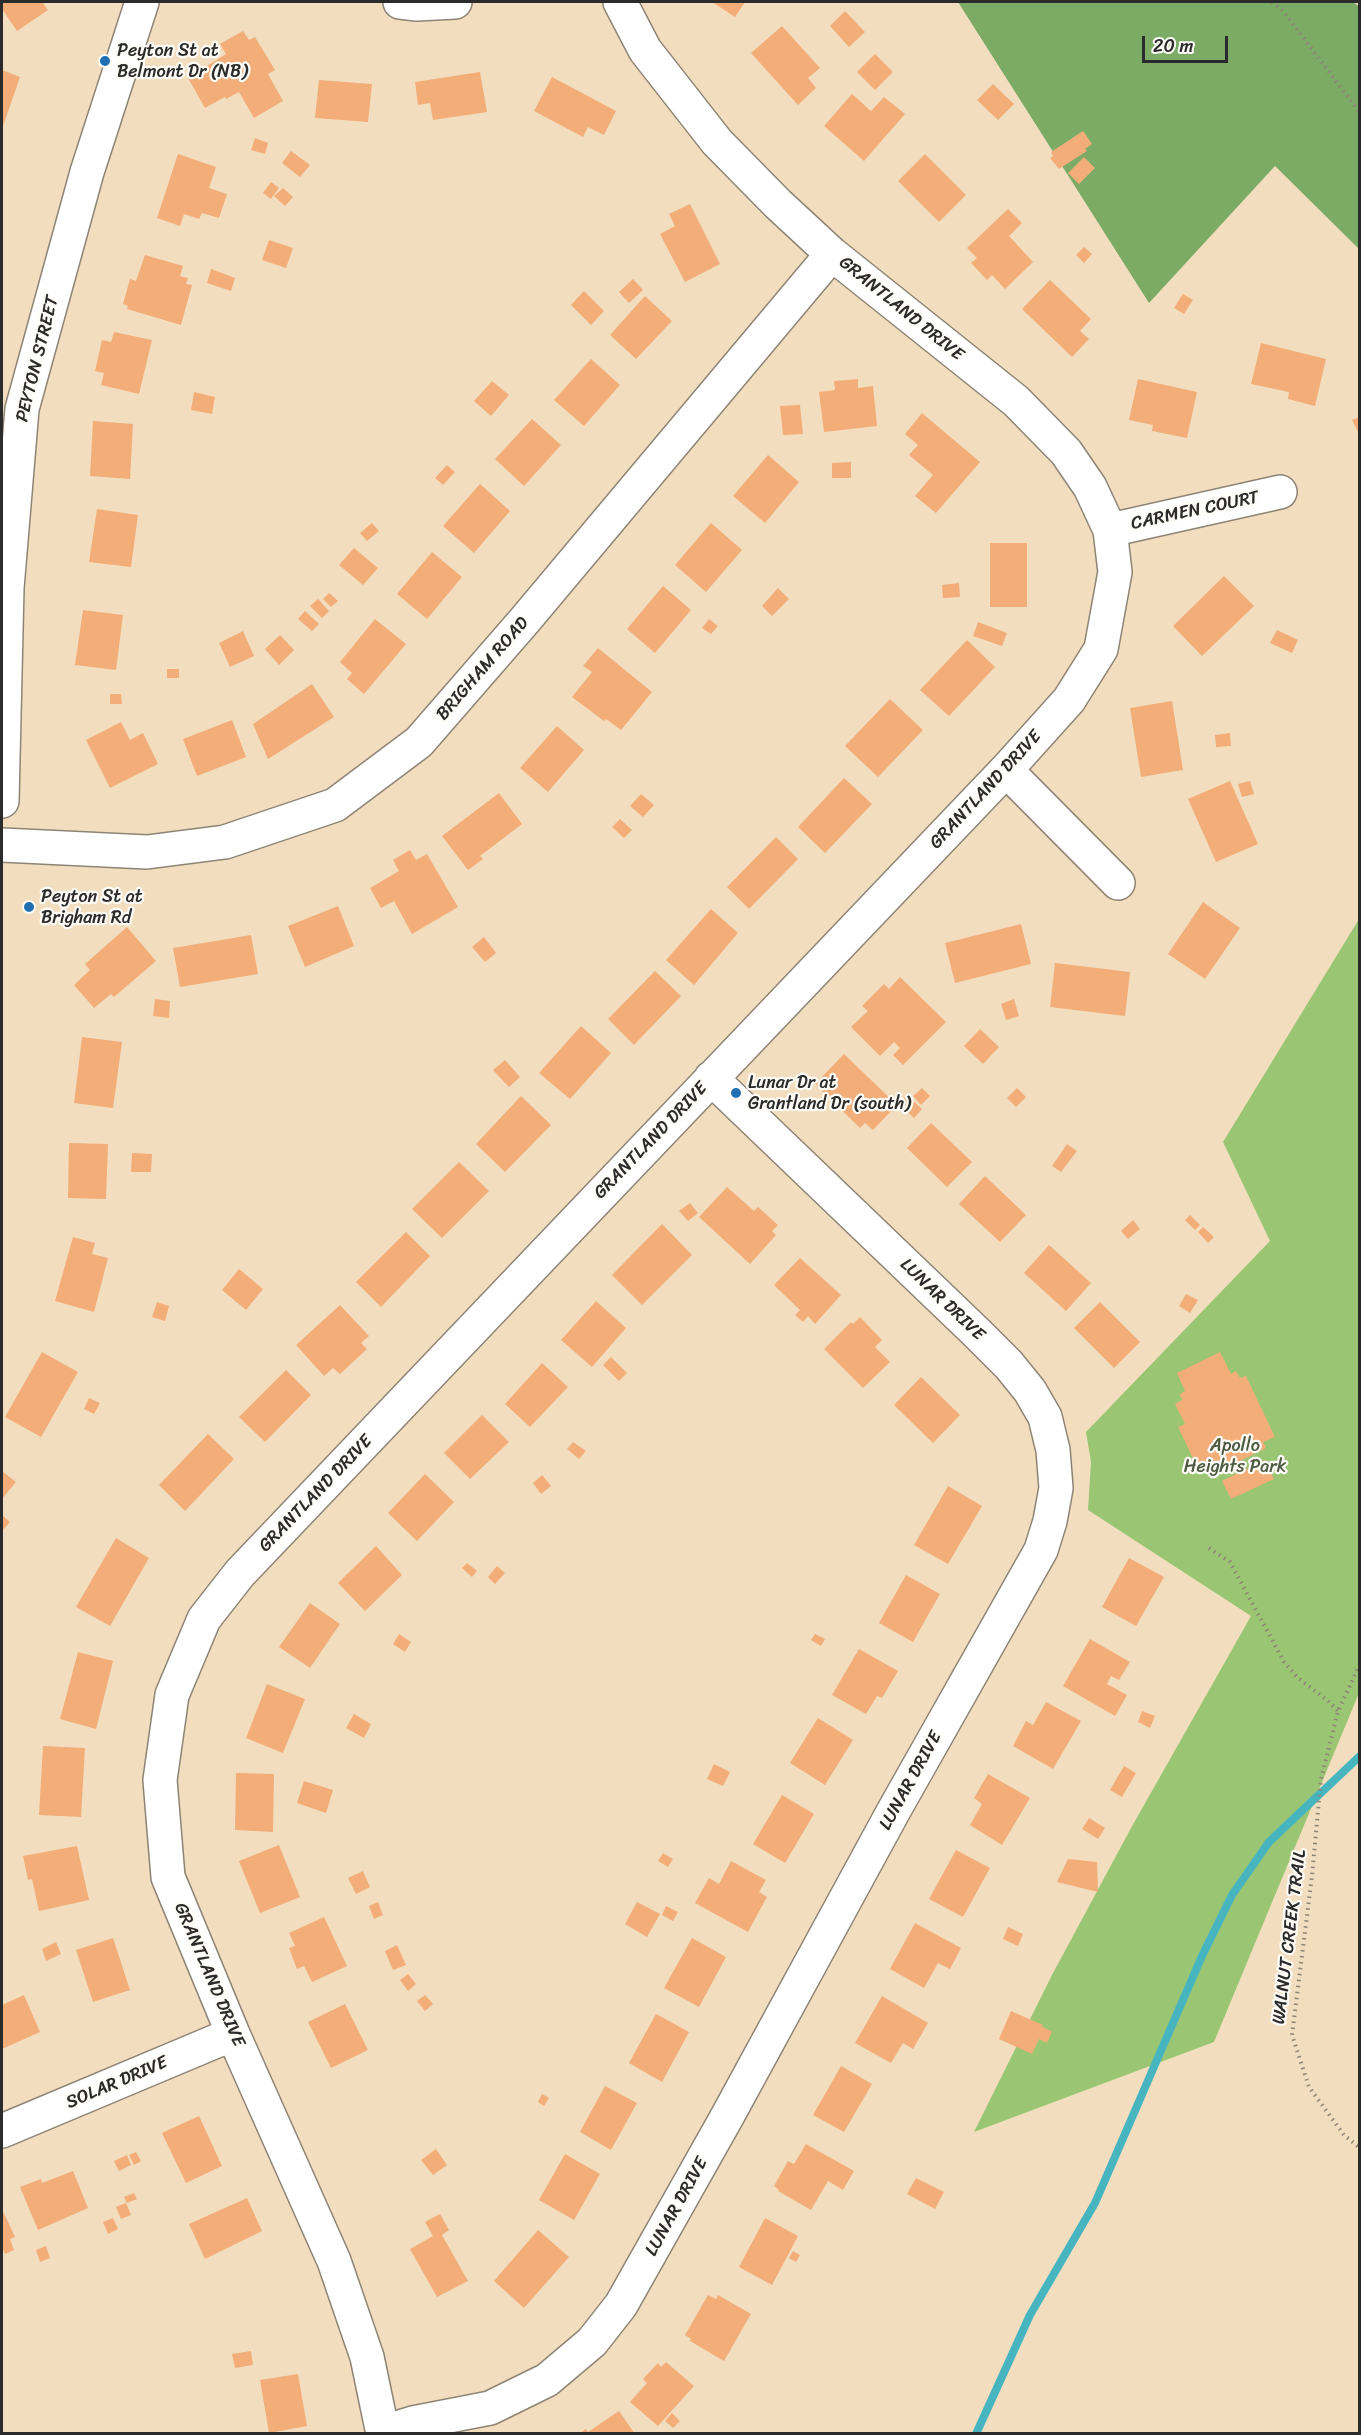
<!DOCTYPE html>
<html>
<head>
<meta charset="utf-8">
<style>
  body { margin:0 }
  #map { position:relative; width:1361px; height:2435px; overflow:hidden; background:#f2debf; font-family:Sriracha,sans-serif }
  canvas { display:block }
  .frame { position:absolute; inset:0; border:3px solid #2b2b2b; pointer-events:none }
  .scale { position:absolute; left:1142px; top:36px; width:86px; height:27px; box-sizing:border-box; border:3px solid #2b2b2b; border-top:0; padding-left:8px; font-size:18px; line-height:21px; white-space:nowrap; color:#2b2b2b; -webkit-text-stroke:4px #fdfcf7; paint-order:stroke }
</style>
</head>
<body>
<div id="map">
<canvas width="1361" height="2435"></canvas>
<div class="frame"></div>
<div class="scale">20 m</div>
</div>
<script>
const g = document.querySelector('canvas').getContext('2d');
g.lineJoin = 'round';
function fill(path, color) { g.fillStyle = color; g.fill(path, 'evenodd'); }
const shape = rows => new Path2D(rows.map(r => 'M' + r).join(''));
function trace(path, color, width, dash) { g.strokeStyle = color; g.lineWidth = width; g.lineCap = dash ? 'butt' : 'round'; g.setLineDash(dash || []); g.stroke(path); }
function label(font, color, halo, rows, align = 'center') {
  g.font = font + ' Sriracha,sans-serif'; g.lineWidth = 4.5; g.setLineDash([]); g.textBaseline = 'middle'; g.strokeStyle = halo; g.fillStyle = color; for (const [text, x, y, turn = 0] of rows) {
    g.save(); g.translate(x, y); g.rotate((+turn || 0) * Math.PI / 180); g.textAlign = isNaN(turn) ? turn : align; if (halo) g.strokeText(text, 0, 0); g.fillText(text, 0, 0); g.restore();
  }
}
const green = shape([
  [1359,919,1359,1693,1214,2042,974,2132,1052,1975,1131,1828,1251,1616,1088,1510,1091,1462,1086,1432,1270,1241,1223,1142]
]);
const forest = shape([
  [958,2,1353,2,1360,7,1359,249,1275,166,1149,303]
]);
const stream = shape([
  [976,2434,1030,2315,1095,2203,1202,1956,1232,1895,1269,1842,1360,1756]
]);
const building = shape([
  [2,2,42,2,48,10,17,31,2,9],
  [712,2,745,2,735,17],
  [845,11,865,32,849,47,830,26],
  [782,26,820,68,808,78,816,88,798,105,751,53],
  [243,31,249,40,255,37,275,70,268,74,283,101,254,118,239,92,226,99,225,97,205,108,188,78,226,54,220,44],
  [875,54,893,72,875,90,857,72],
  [2,70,20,77,3,126,2,125],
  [480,72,487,112,433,120,430,103,418,105,415,82],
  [552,77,616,111,604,135,588,127,583,137,534,111],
  [319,80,372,84,368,122,315,118],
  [993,84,1014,104,998,120,977,100],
  [852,94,871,111,884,97,905,114,864,161,824,126],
  [1083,131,1092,144,1085,149,1087,151,1059,169,1050,158,1053,156,1051,152],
  [255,138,268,143,265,154,251,150],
  [291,151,310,165,300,177,282,163],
  [178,154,216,167,209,188,227,194,219,218,202,213,199,219,184,214,180,226,157,218],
  [925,154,966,195,939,222,898,181],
  [1084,157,1095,168,1079,184,1068,173],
  [271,182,279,188,271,199,263,193],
  [283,188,293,197,285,206,274,196],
  [690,204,720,264,685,282,660,234,675,226,669,214],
  [1008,209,1022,223,1009,236,1033,262,1005,289,992,275,987,280,971,263,977,258,967,248],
  [269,240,293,248,286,268,262,260],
  [1084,247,1092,254,1084,263,1076,255],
  [145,255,183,266,180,276,188,278,186,284,192,285,181,325,127,309,128,306,123,304,130,279,136,281],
  [211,269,235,278,231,291,207,283],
  [633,279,643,290,629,303,619,292],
  [1050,280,1091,319,1080,331,1089,339,1072,357,1022,309],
  [584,291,604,311,591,325,571,305],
  [1183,294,1193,300,1184,314,1174,308],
  [645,296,672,321,636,359,610,335],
  [114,332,152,340,139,394,101,385,104,373,95,371,102,340,111,342],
  [1261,343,1326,359,1315,406,1288,399,1289,392,1251,384],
  [591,359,620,385,584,426,554,400],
  [858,379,858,388,873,386,877,426,824,432,819,392,835,390,834,381],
  [1138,379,1197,392,1187,438,1152,431,1153,425,1129,420],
  [492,381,509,395,491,416,474,401],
  [194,392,215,397,212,414,191,410],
  [800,405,803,434,783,435,780,406],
  [922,413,980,462,936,513,915,496,933,475,909,455,918,445,905,434],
  [1360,417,1360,436,1352,420],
  [532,419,561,445,524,486,495,459],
  [93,421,133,424,130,479,90,476],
  [768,455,799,482,765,523,733,496],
  [851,462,851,478,832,478,832,463],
  [447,465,455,472,443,485,435,478],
  [480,484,510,511,474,553,443,526],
  [97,509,138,515,131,567,89,562],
  [372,523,379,531,367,541,360,533],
  [711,523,742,550,706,592,675,565],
  [990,543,1027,543,1027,607,990,607],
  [354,548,378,568,363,585,339,565],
  [432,552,462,577,427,619,397,594],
  [1224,576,1254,606,1202,656,1173,626],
  [959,583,960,597,943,598,942,585],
  [663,586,691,610,655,653,627,629],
  [778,588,789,599,772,616,762,606],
  [329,593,338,601,331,607,323,599],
  [318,599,329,611,322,618,310,606],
  [83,610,123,615,116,670,75,665],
  [305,611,319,624,312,631,298,619],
  [375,619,406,644,364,694,347,679,352,673,340,662],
  [709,619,718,626,711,634,702,628],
  [978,622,1007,633,1002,646,973,636],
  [1277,630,1298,640,1292,653,1270,643],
  [243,631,254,656,230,667,219,643],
  [280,635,294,650,279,665,265,649],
  [967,640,995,667,949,716,920,690],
  [598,648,652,692,621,730,606,719,604,721,572,697,592,672,583,666],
  [167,669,179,669,179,678,167,678],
  [312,684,334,717,268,759,253,724],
  [110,694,121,694,122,704,110,704],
  [890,699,923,730,878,777,845,746],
  [1172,701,1183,770,1141,777,1130,708],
  [232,720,246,757,197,776,183,739],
  [121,722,130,740,143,733,158,764,110,788,86,740],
  [557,726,584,750,548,792,520,768],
  [1230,733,1231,746,1216,747,1215,735],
  [844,778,872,804,825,853,798,827],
  [1230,781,1258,844,1216,862,1188,799],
  [1250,781,1254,794,1242,797,1238,784],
  [499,793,522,824,480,856,483,859,468,870,442,836],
  [641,794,654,805,643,817,630,806],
  [620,819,632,830,624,838,612,827],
  [776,837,798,859,749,909,727,887],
  [410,850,416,860,427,854,458,907,412,934,394,901,381,908,370,888,399,871,393,860],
  [1203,902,1240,928,1205,979,1168,954],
  [338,906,354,946,305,967,288,926],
  [711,909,738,933,694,985,666,960],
  [1021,924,1031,964,955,983,945,943],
  [127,927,156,961,114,997,111,994,94,1008,74,985,90,970,85,964],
  [251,935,258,974,180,987,173,948],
  [484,937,496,953,485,962,472,947],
  [1055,963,1130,972,1125,1016,1050,1007],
  [655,971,681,996,634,1045,608,1019],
  [900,977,946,1022,903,1065,893,1055,900,1048,894,1042,880,1056,851,1027,868,1011,862,1006,884,984,889,989],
  [155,999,170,1001,169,1018,153,1016],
  [1014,999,1019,1016,1006,1020,1001,1004],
  [581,1026,611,1053,570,1099,539,1073],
  [980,1029,999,1047,983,1064,964,1046],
  [82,1037,122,1042,113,1108,74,1103],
  [844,1054,897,1105,873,1130,865,1123,860,1128,815,1084],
  [505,1060,520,1077,509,1087,493,1070],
  [922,1088,930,1096,921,1105,913,1096],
  [1017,1088,1026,1097,1016,1107,1007,1098],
  [907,1095,922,1109,914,1118,899,1103],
  [521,1096,551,1125,505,1172,476,1144],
  [931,1123,972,1162,947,1187,907,1148],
  [69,1143,108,1144,106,1199,68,1198],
  [1067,1144,1077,1151,1061,1172,1052,1166],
  [132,1153,152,1154,151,1172,131,1172],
  [459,1162,489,1191,442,1238,412,1209],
  [985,1176,1026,1215,1000,1242,959,1204],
  [727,1187,754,1211,758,1207,778,1225,772,1231,776,1235,750,1264,699,1217],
  [690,1203,698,1213,688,1221,679,1211],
  [1190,1215,1200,1225,1195,1230,1185,1220],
  [1133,1220,1140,1229,1128,1239,1121,1231],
  [662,1224,692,1255,642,1305,612,1275],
  [1203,1227,1214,1237,1208,1243,1198,1232],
  [406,1232,430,1256,381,1307,356,1282],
  [73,1237,95,1243,92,1254,108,1258,94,1312,55,1301],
  [1049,1245,1091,1283,1066,1311,1024,1273],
  [800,1258,841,1295,815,1324,808,1316,803,1322,795,1315,800,1310,774,1285],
  [239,1269,263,1289,246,1310,222,1290],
  [1186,1294,1198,1300,1190,1313,1179,1306],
  [596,1301,626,1328,592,1367,561,1340],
  [157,1302,169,1306,165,1321,152,1317],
  [1100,1302,1140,1342,1114,1368,1074,1328],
  [340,1305,369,1336,361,1343,367,1349,340,1374,333,1368,324,1376,296,1345],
  [860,1317,882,1340,875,1347,890,1362,863,1388,824,1349,851,1322,853,1324],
  [42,1352,78,1372,41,1437,5,1417],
  [1220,1352,1231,1374,1236,1371,1240,1378,1246,1376,1275,1437,1263,1442,1266,1448,1214,1474,1211,1467,1200,1473,1178,1427,1185,1424,1175,1404,1182,1400,1180,1394,1185,1391,1177,1373],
  [611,1357,627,1373,619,1381,603,1365],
  [542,1363,568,1387,530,1427,505,1404],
  [286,1370,311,1395,265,1442,239,1417],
  [921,1377,960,1415,933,1443,894,1405],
  [89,1398,100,1403,94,1414,84,1409],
  [482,1415,509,1442,470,1479,444,1453],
  [208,1434,234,1459,185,1511,159,1485],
  [573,1442,586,1451,579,1459,567,1449],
  [1265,1460,1274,1479,1231,1499,1222,1481],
  [2,1471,16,1482,2,1499],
  [425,1474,454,1502,417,1541,388,1513],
  [542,1475,551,1486,541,1494,533,1483],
  [948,1486,982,1506,948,1564,914,1545],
  [2,1515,10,1522,2,1531],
  [116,1538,149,1558,110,1626,76,1607],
  [376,1546,402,1575,365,1611,338,1583],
  [1129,1558,1164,1577,1136,1626,1102,1607],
  [467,1563,477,1571,472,1577,462,1568],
  [497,1566,505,1573,495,1584,488,1577],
  [906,1575,940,1594,913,1642,879,1623],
  [310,1603,340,1624,310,1668,279,1647],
  [399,1634,411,1642,405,1652,393,1644],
  [815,1634,825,1639,821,1646,811,1640],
  [1090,1639,1130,1662,1119,1680,1111,1676,1107,1684,1127,1695,1115,1716,1063,1686],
  [859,1649,898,1671,882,1698,877,1696,866,1714,832,1695],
  [78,1652,113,1661,96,1729,60,1719],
  [267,1684,305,1699,283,1753,246,1738],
  [1046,1702,1081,1721,1053,1769,1013,1746,1026,1721,1033,1725],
  [1142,1711,1155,1716,1150,1728,1138,1722],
  [354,1714,371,1724,364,1738,346,1728],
  [818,1718,853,1740,825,1785,790,1763],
  [43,1746,85,1748,81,1817,39,1815],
  [714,1764,730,1772,723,1786,707,1779],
  [1124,1766,1136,1773,1122,1797,1110,1790],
  [236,1773,274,1774,273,1832,235,1830],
  [988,1774,1030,1798,1002,1845,970,1825,982,1804,974,1798],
  [304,1781,333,1790,326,1813,297,1803],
  [782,1795,814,1814,785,1863,753,1844],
  [1089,1818,1105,1828,1098,1839,1082,1829],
  [279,1845,300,1897,260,1913,239,1861],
  [77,1846,89,1900,39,1911,32,1879,28,1880,23,1856],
  [956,1850,990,1868,963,1917,929,1899],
  [663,1853,673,1859,668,1867,658,1861],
  [1068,1859,1097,1862,1098,1892,1057,1882],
  [731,1861,766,1880,759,1892,767,1897,748,1932,695,1903,709,1878,719,1884],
  [363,1871,370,1887,356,1894,348,1878],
  [378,1902,383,1915,374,1919,369,1906],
  [637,1902,660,1914,647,1937,625,1924],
  [666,1906,678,1912,673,1921,662,1915],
  [324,1917,347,1966,312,1982,304,1966,297,1969,289,1948,295,1946,289,1933],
  [915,1923,961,1948,950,1969,938,1963,924,1988,890,1969],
  [1008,1927,1023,1934,1018,1946,1003,1939],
  [113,1938,130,1990,93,2002,76,1950],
  [692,1938,726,1957,699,2007,664,1988],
  [56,1942,61,1954,46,1961,42,1949],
  [397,1945,406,1965,393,1970,385,1951],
  [408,1974,416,1984,408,1991,400,1980],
  [24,1995,40,2032,2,2049,2,2005],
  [425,1995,433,2004,425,2011,417,2001],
  [882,1996,928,2023,913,2049,903,2043,891,2063,855,2043],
  [345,2004,368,2050,331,2068,308,2022],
  [1011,2011,1043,2025,1042,2027,1052,2031,1047,2043,1039,2039,1032,2054,999,2039],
  [656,2014,689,2032,662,2082,629,2063],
  [841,2066,872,2084,844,2132,813,2115],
  [605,2086,637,2103,611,2150,580,2132],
  [542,2094,549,2098,544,2106,538,2102],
  [199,2116,222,2166,186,2183,162,2133],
  [806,2144,854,2171,843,2190,828,2181,811,2210,778,2191,779,2190,774,2186,788,2161,794,2164],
  [436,2149,447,2165,433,2175,421,2160],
  [136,2152,141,2161,134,2165,129,2155],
  [565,2154,600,2174,574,2220,539,2200],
  [127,2155,131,2165,119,2171,114,2161],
  [73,2171,88,2208,38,2230,20,2187,41,2179,42,2183],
  [916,2178,944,2192,935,2209,907,2194],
  [134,2193,137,2199,127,2203,124,2197],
  [247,2198,262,2231,205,2259,189,2224],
  [126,2203,131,2215,121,2219,116,2207],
  [2,2209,15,2237,10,2239,14,2250,5,2254,2,2247],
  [440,2214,449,2230,442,2235,468,2281,437,2297,410,2249,433,2236,425,2222],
  [113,2218,118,2229,108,2234,103,2222],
  [765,2218,798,2236,772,2285,739,2267],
  [538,2230,569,2257,524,2308,494,2281],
  [46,2246,50,2258,40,2262,36,2250],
  [793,2251,800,2255,796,2262,789,2258],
  [708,2295,716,2299,718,2295,751,2314,724,2361,690,2341,691,2339,685,2335],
  [251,2351,253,2365,235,2368,232,2354],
  [666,2362,694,2386,658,2426,630,2402,647,2383,643,2379,658,2363,661,2367],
  [298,2374,307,2426,269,2433,260,2380],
  [619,2411,635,2434,579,2434,586,2429,588,2432],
  [672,2413,680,2421,673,2428,665,2421]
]);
const path = shape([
  [1272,2,1283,11,1360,113],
  [1209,1548,1230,1562,1284,1662,1297,1677,1328,1701,1338,1711],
  [1360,1664,1338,1711,1321,1779,1312,1876,1292,2035,1309,2087,1344,2135,1360,2148]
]);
const street = shape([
  [400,2,417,4,455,2],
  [1110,530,1280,492],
  [1006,770,1118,883],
  [2,801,7,588,22,409,87,172,142,2],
  [2,845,147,852,225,842,335,805,419,742,525,620,832,254],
  [2,2131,233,2034],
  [383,2432,413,2423,490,2408,547,2380,592,2342,621,2305,728,2115,893,1812,1041,1550,1050,1521,1056,1488,1053,1450,1045,1417,1030,1391,1009,1365,977,1333,711,1078],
  [383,2434,367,2357,334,2261,233,2034,168,1877,160,1780,172,1695,204,1619,240,1573,1006,770,1069,700,1101,649,1115,572,1110,530,1090,487,1066,452,1016,401,832,254,778,204,717,142,645,50,620,2]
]);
const markers = [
  [105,61,6,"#1f6fb2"],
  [29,907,6,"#1f6fb2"],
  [736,1093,6,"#1f6fb2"]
];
const poiNames = [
  ["Peyton St at",117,51],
  ["Belmont Dr (NB)",117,72],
  ["Peyton St at",41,897],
  ["Brigham Rd",41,918],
  ["Lunar Dr at",748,1083],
  ["Grantland Dr (south)",748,1104]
];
const streetNames = [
  ["GRANTLAND DRIVE",901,309,39],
  ["PEYTON STREET",38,359,-76],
  ["CARMEN COURT",1195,511,-12],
  ["BRIGHAM ROAD",483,669,-49],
  ["GRANTLAND DRIVE",986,790,-47],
  ["GRANTLAND DRIVE",651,1141,-46],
  ["LUNAR DRIVE",942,1300,44],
  ["GRANTLAND DRIVE",316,1494,-46],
  ["LUNAR DRIVE",911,1781,-61],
  ["WALNUT CREEK TRAIL",1290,1937,-83],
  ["GRANTLAND DRIVE",209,1975,67],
  ["SOLAR DRIVE",117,2083,-23],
  ["LUNAR DRIVE",677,2207,-61]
];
const parkNames = [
  ["Apollo",1235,1446],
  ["Heights Park",1235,1467]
];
fill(green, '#9ac673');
fill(forest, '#7bab65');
trace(stream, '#47b5c0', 8);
fill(building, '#f2ad79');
trace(street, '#8e8475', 36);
trace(path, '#8e8475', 4, [1.5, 4.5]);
trace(street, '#fff', 33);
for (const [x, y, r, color] of markers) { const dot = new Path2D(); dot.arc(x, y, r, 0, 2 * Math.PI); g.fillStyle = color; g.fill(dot); trace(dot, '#fdfcf7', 2); }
label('18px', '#2b2b2b', '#fdfcf7', poiNames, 'left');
label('18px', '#2b2b2b', '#fdfcf7', streetNames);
label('18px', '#4c5a41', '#fdfcf7', parkNames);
</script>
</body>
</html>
